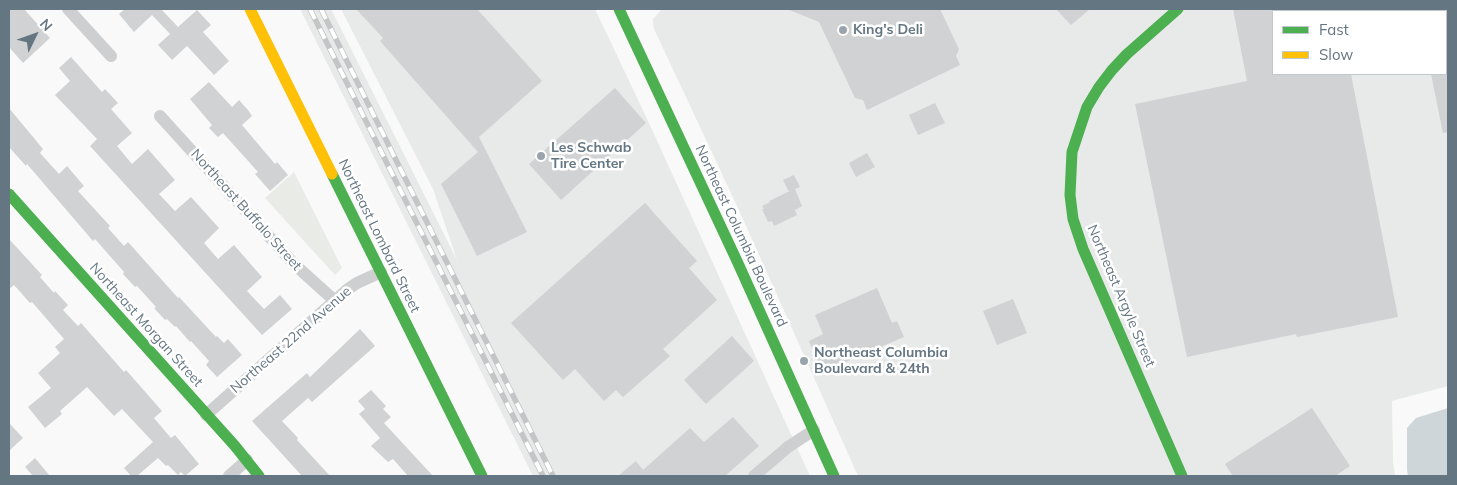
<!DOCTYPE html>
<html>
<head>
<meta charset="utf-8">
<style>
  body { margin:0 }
  #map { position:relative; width:1457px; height:485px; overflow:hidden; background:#f9f9f9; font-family:Mulish,sans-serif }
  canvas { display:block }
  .frame { position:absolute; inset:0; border:10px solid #657683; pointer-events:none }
  .legend { position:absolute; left:1272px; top:10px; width:175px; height:65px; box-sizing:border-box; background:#fff; border:1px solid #c1c8cd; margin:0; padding:6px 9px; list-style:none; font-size:15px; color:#657683 }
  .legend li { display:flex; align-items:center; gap:10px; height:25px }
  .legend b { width:25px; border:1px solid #c1c8cd }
  .north { position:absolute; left:10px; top:10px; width:50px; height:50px; -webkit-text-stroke:4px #fff; paint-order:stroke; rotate:48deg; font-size:14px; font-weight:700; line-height:20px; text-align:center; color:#657683 }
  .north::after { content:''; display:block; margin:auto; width:18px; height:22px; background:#657683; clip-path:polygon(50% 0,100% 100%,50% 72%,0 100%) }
</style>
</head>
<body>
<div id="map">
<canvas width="1457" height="485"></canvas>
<div class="frame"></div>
<ul class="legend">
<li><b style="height:6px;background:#4caf50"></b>Fast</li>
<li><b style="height:6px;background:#ffc107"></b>Slow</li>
</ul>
<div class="north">N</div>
</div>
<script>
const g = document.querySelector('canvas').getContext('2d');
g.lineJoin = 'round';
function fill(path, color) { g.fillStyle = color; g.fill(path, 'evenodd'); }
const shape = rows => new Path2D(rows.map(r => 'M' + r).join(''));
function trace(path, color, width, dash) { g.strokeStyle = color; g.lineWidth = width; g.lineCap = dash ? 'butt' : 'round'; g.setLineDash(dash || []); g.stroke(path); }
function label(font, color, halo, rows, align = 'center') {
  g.font = font + ' Mulish,sans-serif'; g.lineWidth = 5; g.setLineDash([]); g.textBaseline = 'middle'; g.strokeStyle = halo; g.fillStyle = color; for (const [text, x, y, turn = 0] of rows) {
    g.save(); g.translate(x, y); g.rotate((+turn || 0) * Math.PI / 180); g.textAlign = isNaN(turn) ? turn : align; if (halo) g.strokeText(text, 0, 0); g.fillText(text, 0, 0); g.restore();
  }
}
const built = shape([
  [300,9,331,9,457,260,433,189,341,9,595,9,649,123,810,476,533,476],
  [662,9,1448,9,1448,386,1392,401,1393,462,1395,476,858,476,738,208,654,29,653,24,653,19],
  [1273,11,1446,11,1446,74,1273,74]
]);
const green = shape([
  [294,172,342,268,335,275,265,198]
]);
const water = shape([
  [1448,408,1448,476,1408,476,1407,470,1407,428,1416,418]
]);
const building = shape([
  [9,9,24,9,50,38,23,63,9,47],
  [125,9,161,9,178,27,197,10,211,25,203,32,229,61,214,75,187,46,172,60,158,45,170,34,152,15,134,32,119,14],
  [356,9,477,9,542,81,479,137,527,232,477,256,441,184,478,152,380,41,383,38],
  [787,9,940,9,959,49,956,56,960,65,867,110,863,100,855,98,819,22],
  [1056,9,1090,9,1071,25],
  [1233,9,1273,9,1273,74,1351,74,1398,317,1297,337,1296,334,1187,357,1135,104,1247,81],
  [71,57,102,92,105,89,118,103,111,109,132,133,117,146,132,164,148,149,175,180,159,194,175,211,191,197,219,228,204,243,218,259,234,245,262,277,247,291,264,309,280,295,292,309,262,335,90,146,97,139,55,95,70,81,59,68],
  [1431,74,1448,74,1448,132,1443,133],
  [209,82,232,107,239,100,248,110,252,116,242,125,275,164,277,162,288,175,270,191,255,174,258,172,223,133,218,137,209,128,212,125,190,99],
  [615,88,646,123,561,200,529,164],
  [935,103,945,123,918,135,909,115],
  [9,108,43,149,40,153,59,174,67,166,84,186,78,191,110,226,108,228,124,246,128,242,178,298,179,297,216,337,217,336,224,343,228,339,242,355,217,377,206,365,209,361,191,341,190,342,176,326,175,327,167,319,165,320,154,308,156,307,137,286,135,287,123,274,124,272,95,239,93,241,27,164,26,166,9,147],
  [867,153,875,167,856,177,849,163],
  [794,175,800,187,795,189,802,206,795,210,797,215,774,226,772,221,768,222,763,211,762,209,764,209,762,206,770,202,769,201,790,191,789,192,783,180],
  [645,203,697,261,689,268,717,300,663,349,670,356,623,397,616,390,604,401,575,369,563,380,511,323],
  [9,239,42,275,40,277,54,293,55,291,68,305,63,310,78,326,81,323,124,372,126,370,162,411,154,418,171,438,175,435,199,464,185,476,181,472,178,475,168,465,166,466,158,458,137,476,131,476,124,468,153,442,122,409,114,416,87,387,60,411,62,414,45,428,28,407,51,388,38,373,60,353,55,347,64,339,32,302,30,303,14,285,9,289],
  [877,288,892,323,897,321,904,337,822,372,809,341,823,334,815,315],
  [1013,299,1027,333,997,345,983,311],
  [360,329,375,346,312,402,308,398,282,421,298,438,297,440,330,476,302,476,252,421,307,373,310,377],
  [732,336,754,361,706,404,684,380],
  [371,390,386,406,383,409,391,417,384,423,433,476,408,476,393,459,388,462,371,446,380,438,359,414,365,409,358,401],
  [1312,408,1350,466,1335,476,1233,476,1225,464],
  [733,417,759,446,725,476,618,476,636,461,643,470,690,428,704,442],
  [9,423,23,438,9,451],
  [35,458,50,476,33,476,25,467]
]);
const street = shape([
  [68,9,111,56],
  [160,116,294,264,335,301],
  [206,415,348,289,357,283,381,272],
  [229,476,247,460],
  [754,476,788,447,814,430]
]);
const fast = shape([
  [619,9,737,261,834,476],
  [1178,9,1127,54,1112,70,1099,87,1087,107,1072,152,1070,195,1073,219,1083,249,1182,476],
  [332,174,482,476],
  [9,194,235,446,259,476]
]);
const slow = shape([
  [250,9,332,174]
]);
const rail = shape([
  [310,9,543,476],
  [321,9,553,476]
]);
const markers = [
  [843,30,5,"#99a4ac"],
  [541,156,5,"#99a4ac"],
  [804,361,5,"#99a4ac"]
];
const poiNames = [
  ["King's Deli",853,30],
  ["Les Schwab",551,148],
  ["Tire Center",551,164],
  ["Northeast Columbia",814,353],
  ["Boulevard & 24th",814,369]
];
const streetNames = [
  ["Northeast Buffalo Street",246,210,48],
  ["Northeast Lombard Street",379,236,64],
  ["Northeast Columbia Boulevard",741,236,65],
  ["Northeast Argyle Street",1121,296,67],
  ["Northeast Morgan Street",146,325,48],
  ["Northeast 22nd Avenue",291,340,-41]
];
fill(built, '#e8e9e9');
fill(green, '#e8ebe6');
fill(water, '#ced6d9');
fill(building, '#d0d2d3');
trace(street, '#cecfd0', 12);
trace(fast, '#4caf50', 11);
trace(slow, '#ffc107', 11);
trace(rail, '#c3c5c6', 5.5);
trace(rail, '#fff', 4, [11]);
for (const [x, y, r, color] of markers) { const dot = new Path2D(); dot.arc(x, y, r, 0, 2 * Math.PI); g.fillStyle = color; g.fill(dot); trace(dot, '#fff', 2); }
label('bold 14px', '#657683', '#fff', poiNames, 'left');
label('14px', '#657683', '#fff', streetNames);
</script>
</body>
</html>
